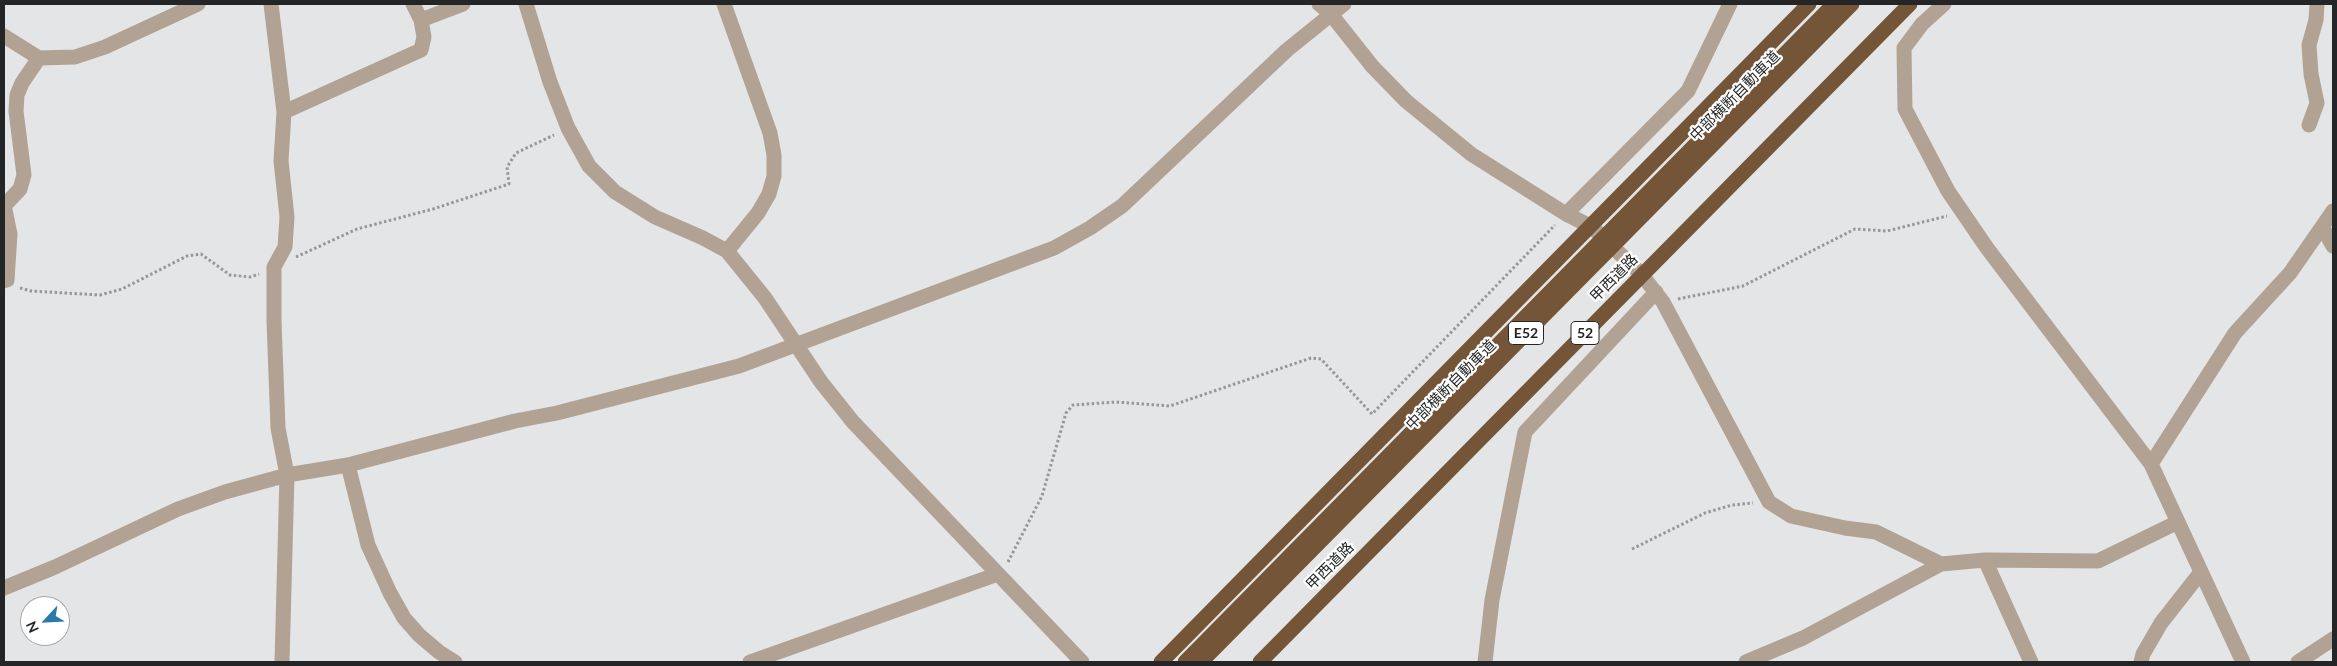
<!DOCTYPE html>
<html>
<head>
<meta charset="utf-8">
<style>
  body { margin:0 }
  #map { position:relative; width:2337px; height:666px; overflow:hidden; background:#e4e5e7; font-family:Lato,sans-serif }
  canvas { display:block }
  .frame { position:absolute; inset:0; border:5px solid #242526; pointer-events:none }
  .north { position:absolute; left:20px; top:596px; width:50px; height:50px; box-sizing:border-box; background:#fff; border:1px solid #a7a8a8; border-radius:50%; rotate:245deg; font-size:14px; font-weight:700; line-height:20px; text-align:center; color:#242526 }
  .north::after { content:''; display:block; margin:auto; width:18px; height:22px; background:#297aab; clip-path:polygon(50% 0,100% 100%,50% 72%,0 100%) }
</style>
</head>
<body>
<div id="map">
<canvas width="2337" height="666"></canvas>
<div class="frame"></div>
<div class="north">N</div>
</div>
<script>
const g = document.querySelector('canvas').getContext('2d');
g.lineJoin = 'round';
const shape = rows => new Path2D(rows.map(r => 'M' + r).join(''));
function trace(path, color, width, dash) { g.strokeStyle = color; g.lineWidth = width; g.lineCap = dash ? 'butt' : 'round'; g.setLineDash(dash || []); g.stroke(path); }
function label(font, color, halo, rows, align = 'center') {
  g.font = font + ' Lato,"Noto Sans JP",sans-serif'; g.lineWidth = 4.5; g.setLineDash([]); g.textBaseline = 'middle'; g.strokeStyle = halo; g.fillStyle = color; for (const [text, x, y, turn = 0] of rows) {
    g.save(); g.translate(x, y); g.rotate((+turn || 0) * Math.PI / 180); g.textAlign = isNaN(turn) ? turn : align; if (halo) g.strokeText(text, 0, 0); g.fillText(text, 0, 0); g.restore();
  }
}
const path = shape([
  [296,257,357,229,433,209,509,184,507,167,516,153,554,135],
  [20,288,31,291,100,295,122,289,187,256,201,254,230,275,250,277,259,274],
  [1678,299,1743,286,1855,229,1887,231,1947,216],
  [1632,549,1705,513,1732,505,1753,503],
  [1008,562,1042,496,1066,413,1073,405,1116,402,1170,406,1311,358,1321,359,1372,414,1555,225]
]);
const minor = shape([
  [271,4,284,112,281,161,287,217,285,247,274,267,274,321,278,428,287,475,282,662],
  [413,4,421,20],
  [526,4,550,82,568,128,589,166,615,192,655,217,703,238,727,251,765,298,821,382,853,422,1082,662],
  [724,4,770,133,774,155,774,176,769,194,758,213,727,251],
  [1319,4,1330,13,1372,66,1406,101,1471,154,1566,214,1592,227,1642,275,1663,302,1769,502,1791,516,1845,528,1876,532,1941,564],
  [1944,4,1922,24,1904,48,1905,109,1948,191,1987,248,2151,464,2243,662],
  [4,36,39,58,75,57,105,47,198,4],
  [284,112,421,50,424,37,421,20,463,4],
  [2309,125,2317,103,2311,74,2309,45,2316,20,2317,4],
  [4,206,20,189,24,175,16,111,17,95,22,83,39,58],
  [1566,214,1688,91,1730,4],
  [2323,228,2333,246],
  [4,281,7,280,10,234,4,205],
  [2151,464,2235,333,2290,273,2333,211],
  [348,465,368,545,390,593,404,618,419,635,439,652,455,662],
  [1985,560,2031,662],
  [4,588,55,567,178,509,225,492,287,475,348,465,515,421,557,413,739,366,1054,248,1090,228,1122,206,1287,50,1344,4],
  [750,662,998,574],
  [1485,662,1492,600,1525,432,1656,292],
  [1746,662,1803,638,1941,564,1985,560,2098,561,2178,522],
  [2141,662,2143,654,2161,623,2201,572],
  [2298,662,2333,639]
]);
const highway = shape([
  [1161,662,1809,4],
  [1260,662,1910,4]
]);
const highwayBridge = shape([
  [1185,662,1834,4],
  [1201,662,1852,4]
]);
const shields = [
  [1526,333,35],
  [1585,333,28]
];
const shieldNames = [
  ["E52",1526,333],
  ["52",1585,333]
];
const streetNames = [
  ["中部横断自動車道",1735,96,-45],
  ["甲西道路",1614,278,-45],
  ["中部横断自動車道",1451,385,-45],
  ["甲西道路",1330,566,-45]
];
trace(path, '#969798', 3, [2.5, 2.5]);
trace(minor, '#b1a294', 15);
trace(highway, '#745537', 15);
trace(highwayBridge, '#745537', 15);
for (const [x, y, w] of shields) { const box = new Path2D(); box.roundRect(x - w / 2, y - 11.5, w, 23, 4); g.fillStyle = '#fff'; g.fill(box); trace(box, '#242526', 1); }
label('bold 14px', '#242526', null, shieldNames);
label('15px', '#242526', '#fff', streetNames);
</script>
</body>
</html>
